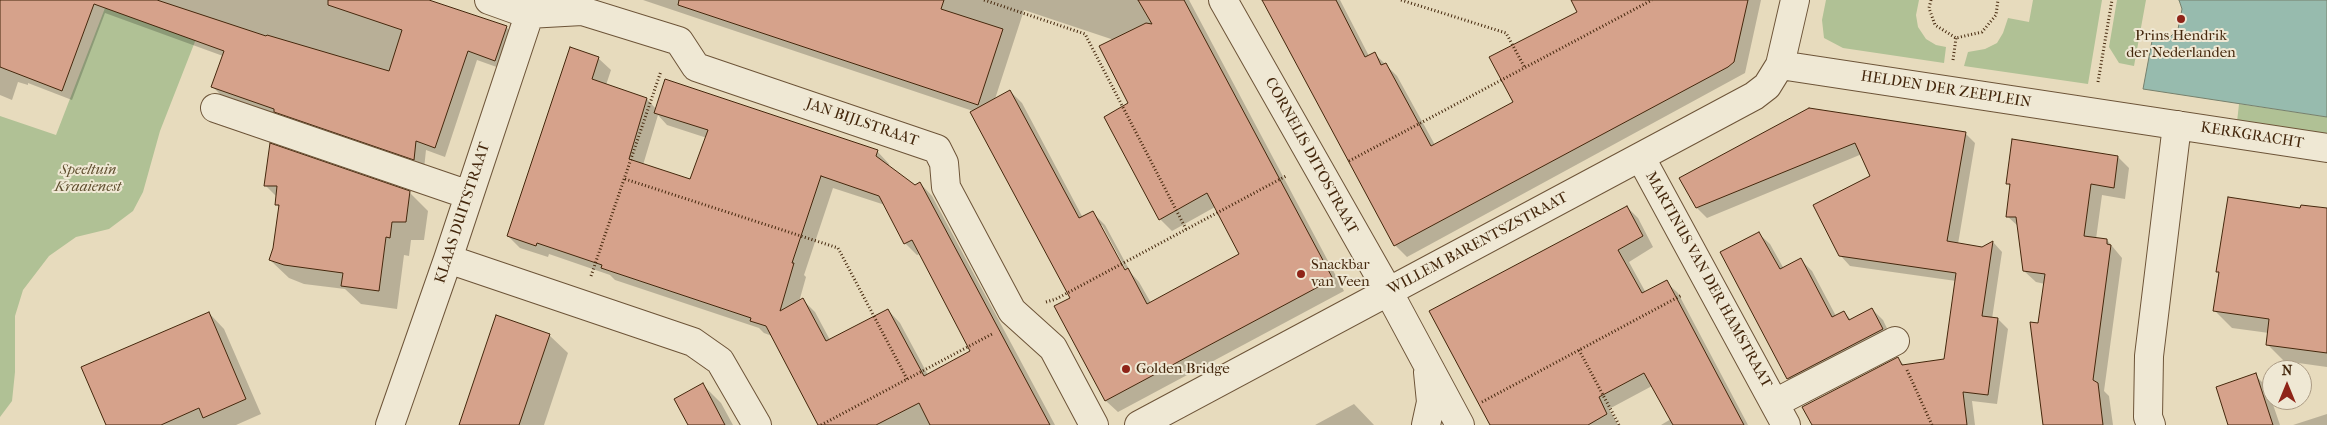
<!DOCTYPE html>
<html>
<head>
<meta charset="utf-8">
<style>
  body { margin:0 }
  #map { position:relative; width:2327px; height:425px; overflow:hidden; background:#e7dbbd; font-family:"IM FELL French Canon",serif }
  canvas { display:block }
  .north { position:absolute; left:2262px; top:360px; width:50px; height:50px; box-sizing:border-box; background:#efe8d4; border:1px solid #ab9b84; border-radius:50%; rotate:0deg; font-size:14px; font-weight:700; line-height:20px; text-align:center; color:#44270c }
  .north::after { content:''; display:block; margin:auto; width:18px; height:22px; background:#8f2418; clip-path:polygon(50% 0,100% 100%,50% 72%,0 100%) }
</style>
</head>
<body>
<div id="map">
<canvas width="2327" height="425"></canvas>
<div class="north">N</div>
</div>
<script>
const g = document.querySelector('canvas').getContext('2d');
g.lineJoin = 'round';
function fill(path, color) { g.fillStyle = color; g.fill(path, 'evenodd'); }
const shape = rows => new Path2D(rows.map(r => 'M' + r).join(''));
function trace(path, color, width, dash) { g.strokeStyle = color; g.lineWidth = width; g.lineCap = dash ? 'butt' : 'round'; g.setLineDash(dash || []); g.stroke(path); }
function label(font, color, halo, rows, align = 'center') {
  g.font = font + ' "IM FELL French Canon",serif'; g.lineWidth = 4; g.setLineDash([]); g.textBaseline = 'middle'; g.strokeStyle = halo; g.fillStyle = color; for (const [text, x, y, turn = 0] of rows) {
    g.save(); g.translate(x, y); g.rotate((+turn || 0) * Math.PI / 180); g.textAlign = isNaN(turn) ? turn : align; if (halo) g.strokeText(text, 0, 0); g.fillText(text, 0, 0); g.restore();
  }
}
const green = shape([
  [1826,0,1919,0,1916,15,1918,27,1926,39,1936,45,1946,47,1944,63,1843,48,1824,38,1822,20],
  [2033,0,2102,0,2088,84,1964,66,1968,52,1985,49,1997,43,2003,33,2008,18,2029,22],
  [2117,0,2146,0,2134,66,2119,63,2109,47],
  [105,8,196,39,160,131,143,192,133,211,109,229,76,237,49,256,23,290,15,316,15,372,12,401,0,417,0,116,56,135],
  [2239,104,2327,117,2327,135,2237,122]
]);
const water = shape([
  [2179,0,2327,0,2327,117,2143,89,2152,41,2162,41,2170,37,2178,29,2182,9,2179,0]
]);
const shadow = shape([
  [0,0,425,0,506,27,516,37,505,70,477,60,445,157,426,150,424,169,223,97,213,87,223,56,105,13,72,100,28,83,28,85,18,82,12,100,0,95],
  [643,0,1189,0,1344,291,1118,412,1106,401,1056,307,1072,299,973,111],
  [1024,10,1114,40,1160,219,1172,231,1215,207,1241,254,1151,303,1139,282,1131,273,1105,225,1093,213,1083,218,1022,103,1010,91,995,99],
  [1099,225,1102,225,1129,275,1127,276],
  [1264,0,1340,0,1369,56,1374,53,1397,76,1435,145,1514,103,1579,12,1573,0,1761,0,1745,73,1407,257,1395,245],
  [598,58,611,70,606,85,647,99,656,109,877,151,889,164,888,167,915,186,920,183,932,196,1055,425,820,425,772,336,764,333,759,328,615,280,610,275,549,254,548,257,520,248,508,236],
  [658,115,667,125,707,138,691,181,643,165],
  [833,188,885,205,905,243,917,255,920,254,972,352,928,375,900,323,888,310,830,340,815,312,803,300,799,302,806,277,804,275],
  [1809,109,1965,133,1975,143,1958,244,1983,248,1993,242,2002,252,1992,319,1998,319,2008,329,1997,404,1972,401,1975,425,1813,425,1898,359,1905,366,1945,360,1956,281,1850,266,1840,255,1872,177,1862,154,1707,218,1697,208,1681,178],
  [2118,157,2129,168,2125,199,2102,195,2096,239,2107,240,2122,258,2104,391,2109,396,2113,425,2044,425,2039,325,2045,284,2036,282,2024,271,2019,227,2007,216,2011,187,2007,183],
  [265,185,409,192,428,211,424,240,411,240,409,256,404,255,397,309,361,304,345,289,304,284,289,278,270,260,275,249,280,208,276,204,277,197],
  [1627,207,1638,218,1653,247,1629,262,1646,293,1666,282,1678,293,1748,425,1661,425,1671,419,1652,386,1609,409,1618,425,1491,425],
  [2327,209,2327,367,2284,361,2267,344,2269,333,2232,328,2214,310,2220,273,2218,271,2301,210],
  [1759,234,1770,244,1784,269,1801,260,1812,271,1836,316,1844,312,1851,320,1872,309,1883,320,1893,341,1799,389,1788,378],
  [209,313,224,329,261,414,236,425,108,425],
  [549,335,568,353,544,425,460,425],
  [2255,375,2267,387,2280,425,2230,425],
  [703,385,721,403,733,425,689,425],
  [1354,404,1374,425,1315,425],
  [2327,414,2327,425,2293,425]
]);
const building = shape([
  [0,0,157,0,266,36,267,35,389,71,402,30,328,5,328,0,429,0,507,26,495,61,468,51,435,148,416,141,414,160,274,112,274,109,211,87,224,51,94,4,62,91,0,67,0,0],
  [679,0,944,0,941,9,1003,29,978,105,678,5,679,0],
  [1138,0,1184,0,1333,279,1105,401,1054,306,1070,298,970,112,1010,90,1079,218,1093,211,1125,270,1128,268,1147,304,1239,254,1207,193,1159,220,1104,117,1128,103,1099,46,1146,23,1152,24,1138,0],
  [1262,0,1336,0,1365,57,1375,52,1381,65,1386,63,1431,146,1513,102,1489,57,1577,12,1571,0,1748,0,1734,62,1728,67,1394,246,1262,0],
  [570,47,599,57,592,79,647,98,629,159,690,179,708,130,654,113,665,79,878,150,876,156,915,185,920,182,1050,425,930,425,919,403,876,425,818,425,766,326,750,321,751,318,601,268,602,265,537,243,536,246,507,236,570,47],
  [821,176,879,196,904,244,912,240,970,351,924,376,888,309,826,341,803,298,780,311,794,263,792,263,821,176],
  [1809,108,1966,132,1947,241,1982,247,1993,241,1982,316,1998,318,1988,395,1963,392,1967,425,1812,425,1802,407,1898,357,1902,365,1944,359,1956,273,1839,256,1813,205,1870,176,1855,143,1696,208,1679,178,1809,108],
  [2012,139,2118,156,2114,188,2091,184,2084,236,2107,239,2107,244,2111,245,2093,380,2098,383,2103,425,2043,425,2030,322,2038,323,2045,274,2023,271,2016,217,2006,217,2010,184,2006,184,2012,139],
  [270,143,410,191,406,222,392,222,390,238,386,237,379,291,341,286,343,273,284,265,269,260,273,248,279,205,275,205,277,186,264,186,270,143],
  [2228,197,2300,208,2301,205,2327,208,2327,353,2266,345,2269,319,2213,311,2219,272,2216,272,2228,197],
  [1627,206,1643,236,1618,250,1642,293,1667,280,1744,425,1673,425,1644,373,1599,397,1607,414,1588,425,1490,425,1429,311,1627,206],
  [1759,232,1780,269,1801,258,1832,317,1844,311,1849,320,1872,308,1883,329,1787,379,1720,252,1759,232],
  [209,312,246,399,203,418,199,408,161,425,106,425,81,367,209,312],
  [496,315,550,334,519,425,459,425,496,315],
  [2256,373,2273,425,2228,425,2216,387,2256,373],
  [703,383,725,425,688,425,674,399,703,383]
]);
const path = shape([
  [984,0,1085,34,1186,229],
  [1401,0,1506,33,1525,68],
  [1931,0,1929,8,1935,25,1956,38,1982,32,1996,15,1998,0],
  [1953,60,1956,38],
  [2098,82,2112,0],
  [1349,161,1652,0],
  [625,179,838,248,907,379],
  [591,276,661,71],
  [1046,302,1056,299,1286,176],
  [1579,350,1619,425],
  [1907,370,1932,425],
  [1482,402,1682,295],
  [821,425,992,334]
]);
const minor = shape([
  [489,0,528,14,582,11,679,41,696,67,937,149,944,163,946,187,1012,311,1053,348,1094,425],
  [1223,0,1388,291,1460,425],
  [1780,65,2327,148],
  [215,108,469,195],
  [1641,158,1786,425],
  [448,259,693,342,720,361,757,425],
  [1775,403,1895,341],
  [390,425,448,259,534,0],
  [1139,425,1754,96,1767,86,1780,65,1795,0],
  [1426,425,1431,402,1428,372],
  [2151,425,2148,417,2149,356,2177,125]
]);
const markers = [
  [2181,19,5,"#8f2418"],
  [1301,274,5,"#8f2418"],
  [1126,369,5,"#8f2418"]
];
const poiNames = [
  ["Prins Hendrik",2181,36,"center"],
  ["der Nederlanden",2181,53,"center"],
  ["Snackbar",1311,265],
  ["van Veen",1311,282],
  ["Golden Bridge",1136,369]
];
const streetNames = [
  ["HELDEN DER ZEEPLEIN",1946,90,9],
  ["JAN BIJLSTRAAT",862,123,19],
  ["KERKGRACHT",2252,136,9],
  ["CORNELIS DITOSTRAAT",1311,156,61],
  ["KLAAS DUITSTRAAT",463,213,-72],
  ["WILLEM BARENTSZSTRAAT",1478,244,-28],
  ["MARTINUS VAN DER HAMSTRAAT",1708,280,61]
];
const parkNames = [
  ["Speeltuin",88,170],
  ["Kraaienest",88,187]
];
fill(green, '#b0c195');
fill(water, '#97bbae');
trace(water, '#76806d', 1);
fill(shadow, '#0003');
fill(building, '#d6a28b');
trace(building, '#44270c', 1);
trace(minor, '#6d5438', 30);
trace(path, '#44270c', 3, [1, 2.5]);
trace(minor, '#efe8d4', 28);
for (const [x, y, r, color] of markers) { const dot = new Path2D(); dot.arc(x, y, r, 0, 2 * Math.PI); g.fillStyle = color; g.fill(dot); trace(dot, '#efe8d4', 2); }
label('15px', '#44270c', '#efe8d4', poiNames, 'left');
label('15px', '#44270c', '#efe8d4', streetNames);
label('italic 15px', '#5f4e2e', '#efe8d4', parkNames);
</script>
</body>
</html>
